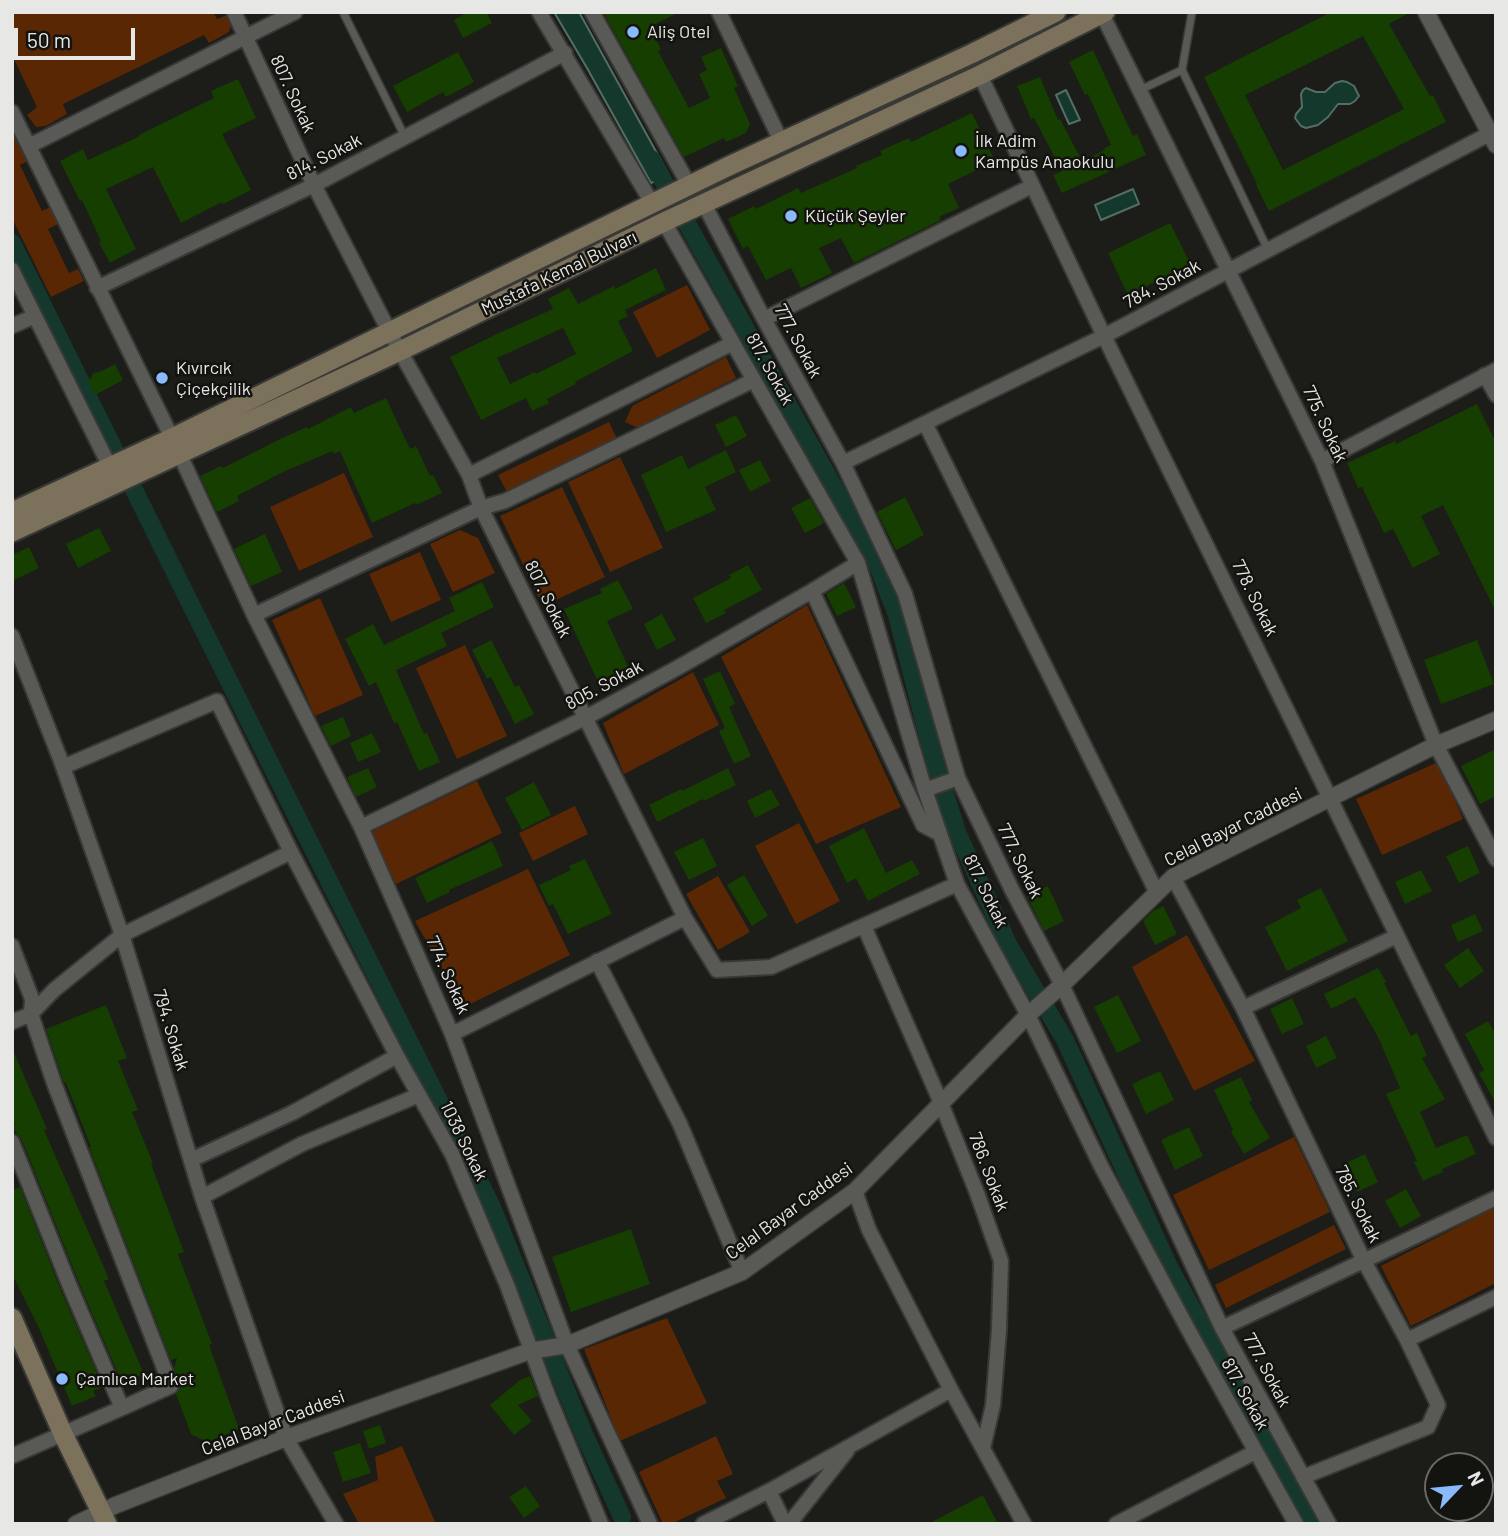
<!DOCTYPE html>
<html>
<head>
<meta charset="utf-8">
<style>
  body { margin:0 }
  #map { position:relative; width:1508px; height:1536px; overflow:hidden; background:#1c1c18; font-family:Barlow,sans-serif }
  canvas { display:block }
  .frame { position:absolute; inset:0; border:14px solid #e7e8e5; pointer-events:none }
  .north { position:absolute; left:1424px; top:1452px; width:70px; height:70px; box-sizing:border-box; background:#13130f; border:2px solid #686865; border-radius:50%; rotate:64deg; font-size:19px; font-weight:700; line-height:28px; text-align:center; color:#e7e8e5 }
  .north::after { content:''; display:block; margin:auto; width:24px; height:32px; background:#89bafc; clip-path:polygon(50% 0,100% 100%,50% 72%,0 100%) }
  .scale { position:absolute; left:14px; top:28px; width:121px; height:32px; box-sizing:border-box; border:4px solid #e7e8e5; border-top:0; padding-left:9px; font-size:21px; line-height:24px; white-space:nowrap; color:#e7e8e5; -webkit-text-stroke:5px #13130f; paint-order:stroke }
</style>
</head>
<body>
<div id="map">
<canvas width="1508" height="1536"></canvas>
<div class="frame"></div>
<div class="north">N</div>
<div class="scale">50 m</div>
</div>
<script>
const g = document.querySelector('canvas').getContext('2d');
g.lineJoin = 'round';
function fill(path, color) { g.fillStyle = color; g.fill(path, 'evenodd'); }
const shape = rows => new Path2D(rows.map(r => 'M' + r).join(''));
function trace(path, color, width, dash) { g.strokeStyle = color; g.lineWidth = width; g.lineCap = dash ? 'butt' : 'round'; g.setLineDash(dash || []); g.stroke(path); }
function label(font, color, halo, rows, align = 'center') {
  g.font = font + ' Barlow,sans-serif'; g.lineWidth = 5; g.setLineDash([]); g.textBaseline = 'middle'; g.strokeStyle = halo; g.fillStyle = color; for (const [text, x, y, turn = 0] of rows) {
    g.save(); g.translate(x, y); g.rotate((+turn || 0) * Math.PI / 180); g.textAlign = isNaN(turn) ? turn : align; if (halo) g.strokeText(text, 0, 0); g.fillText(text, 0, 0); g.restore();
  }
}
const green = shape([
  [12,12,213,12,217,19,227,15,232,23,229,32,209,43,204,35,63,104,67,114,46,126,36,127,27,115,37,107,12,55],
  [12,128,30,160,20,165,42,211,52,206,60,223,48,229,69,273,78,269,84,281,51,297,12,218],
  [687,285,710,330,657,358,633,312],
  [726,357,736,378,638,428,625,422,632,406],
  [609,422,617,439,507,492,498,475],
  [620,457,663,548,610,572,568,482],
  [344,473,373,537,299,571,270,507],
  [562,487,605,577,543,606,500,516],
  [460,530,478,538,495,573,453,592,430,544],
  [420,552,441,600,391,622,369,574],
  [320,598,363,695,315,716,272,620],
  [807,605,901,807,816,844,721,657],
  [465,645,507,736,457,759,416,668],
  [693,672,719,725,624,774,603,723],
  [1438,762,1463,819,1382,855,1356,799],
  [477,781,502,833,396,884,371,832],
  [575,806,588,834,533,861,519,833],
  [799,823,840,901,796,924,755,846],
  [528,869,570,955,464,1007,415,921],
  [718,876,750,932,718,950,686,894],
  [1187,935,1255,1061,1194,1091,1132,967],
  [1294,1137,1330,1212,1209,1270,1173,1195],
  [1496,1207,1496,1283,1411,1326,1381,1266],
  [1334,1225,1346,1249,1226,1308,1215,1285],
  [667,1318,707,1403,620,1441,584,1349],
  [716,1436,733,1474,717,1481,726,1498,671,1524,663,1524,639,1472],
  [402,1446,436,1524,359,1524,343,1494,378,1480,375,1457]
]);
const water = shape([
  [554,12,579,12,669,175,651,183,587,68,554,12],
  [1342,81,1347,82,1354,86,1359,96,1355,101,1350,104,1338,104,1328,117,1318,125,1306,128,1301,126,1295,118,1296,114,1302,107,1301,94,1303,90,1306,88,1316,92,1325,92,1335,83,1342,81],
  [1066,90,1080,120,1069,124,1056,95,1066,90],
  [1133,189,1139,204,1101,220,1095,205,1133,189]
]);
const canal = shape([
  [651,159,846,509,876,561,897,615,932,752,957,832,1008,944,1065,1040,1170,1269,1312,1524],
  [12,243,192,607,491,1205,583,1432,622,1517]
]);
const building = shape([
  [468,12,486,12,492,23,463,38,454,20],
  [603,12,680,12,649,27,661,49,658,51,689,108,710,98,699,74,707,70,701,57,721,48,738,86,734,88,750,124,746,133,726,142,724,138,684,157],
  [1331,12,1411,12,1389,24,1430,96,1433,95,1446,122,1269,211,1256,185,1257,184,1204,77],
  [1363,36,1404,109,1283,170,1245,95],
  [1093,50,1133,136,1137,134,1146,155,1062,193,1053,175,1062,171,1034,118,1031,119,1017,86,1040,77,1058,120,1060,119,1082,161,1105,150,1104,148,1111,145,1088,94,1085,95,1069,62],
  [458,52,474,82,446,97,443,92,407,112,393,86],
  [238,79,256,118,222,134,251,190,223,204,222,202,181,223,153,167,106,189,136,249,110,263,99,243,101,241,82,200,80,201,60,161,83,149,88,160,140,136,139,135,214,98,211,91],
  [972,113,995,161,948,184,959,208,939,217,941,220,854,263,841,238,819,248,832,273,801,288,791,268,766,280,748,246,743,249,728,219,754,206,756,209,798,188,801,193,857,168,856,166,882,155,880,151,909,138,911,142],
  [1170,223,1191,265,1128,295,1108,253],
  [656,268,666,290,625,310,628,316,618,321,633,351,575,382,576,384,547,399,549,403,532,411,526,398,481,420,450,357,499,333,553,309,548,299,569,288,578,304,614,286,615,289],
  [563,328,576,354,536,374,535,372,510,384,497,358],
  [115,364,123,380,95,395,87,380,91,378,93,373,102,371],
  [386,398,410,449,416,446,430,476,433,475,442,493,416,505,415,503,372,523,340,451,334,454,332,451,281,473,237,496,239,501,217,512,200,476,221,466,223,468,280,439,307,427,308,429,351,407,354,413],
  [1477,404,1496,443,1496,612,1443,505,1421,516,1440,554,1413,568,1393,529,1384,533,1362,487,1358,488,1347,463,1395,441,1396,444],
  [736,415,747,436,726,447,715,425],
  [726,450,736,472,705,487,716,510,666,532,641,475,682,455,688,469],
  [760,460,771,481,750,492,739,470],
  [905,497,924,535,896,550,877,512],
  [810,498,824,523,805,533,791,508],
  [99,528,111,551,78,568,66,544],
  [265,534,282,572,251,586,234,549],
  [29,547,39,568,12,581,12,555],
  [748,565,762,590,724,610,726,613,706,623,693,598,731,578,729,575],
  [618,580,633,609,607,621,629,669,599,684,564,609,602,593,600,589],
  [482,582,494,607,441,633,447,646,396,670,424,734,427,733,440,762,419,771,397,722,394,723,376,682,369,686,345,639,373,624,384,645,455,611,449,598],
  [844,583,856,607,837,616,826,594],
  [662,614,676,640,657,650,644,624],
  [491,640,515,687,519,685,534,714,515,724,491,677,487,679,472,650],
  [1477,640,1494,684,1441,704,1424,660],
  [720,671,735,704,729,707,751,756,734,764,719,731,725,728,703,679],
  [343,717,351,736,331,746,321,726],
  [372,733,381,752,358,762,350,743],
  [1496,749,1496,796,1480,804,1461,766],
  [368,768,377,787,356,797,347,777],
  [728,768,736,785,704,801,703,799,657,822,649,805,681,789,682,791],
  [534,782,551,815,522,830,505,798],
  [771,789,780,805,755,818,747,801],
  [864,828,886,873,912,860,920,874,868,901,856,878,847,883,829,846],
  [703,838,717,866,689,880,674,852],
  [492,841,503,866,449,890,450,892,427,903,415,878],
  [1468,846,1480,873,1459,883,1446,856],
  [585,859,612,914,568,934,553,904,549,906,539,885,571,870,569,866],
  [1421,870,1432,891,1405,904,1395,882],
  [744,875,768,916,752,926,727,885],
  [1048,886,1064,921,1044,931,1027,896],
  [1321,888,1348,941,1287,971,1265,927,1301,908,1297,900],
  [1163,906,1177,934,1155,945,1143,921,1153,911],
  [1475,914,1483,931,1458,942,1451,925],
  [1468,948,1484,971,1460,988,1444,965],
  [1378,968,1386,982,1384,983,1411,1036,1417,1033,1427,1056,1422,1058,1445,1099,1420,1112,1436,1148,1467,1135,1476,1154,1442,1169,1443,1172,1423,1181,1414,1162,1417,1161,1386,1094,1400,1088,1378,1037,1355,997,1331,1009,1324,994],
  [1118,995,1141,1041,1117,1053,1094,1007],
  [1292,998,1304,1024,1282,1034,1270,1009],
  [106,1005,127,1058,118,1061,138,1110,132,1112,153,1163,151,1164,184,1252,178,1254,212,1344,209,1345,239,1429,207,1442,191,1434,176,1394,181,1387,174,1368,177,1358,171,1360,89,1147,91,1147,66,1083,64,1083,46,1029],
  [1488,1021,1496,1035,1496,1104,1479,1073,1484,1070,1465,1034],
  [1326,1036,1337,1058,1316,1068,1306,1046],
  [12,1048,47,1129,44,1130,109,1279,104,1281,144,1374,122,1383,80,1285,21,1138,16,1133,13,1126,15,1124,12,1117],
  [1160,1071,1174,1100,1146,1114,1132,1084],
  [1241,1077,1252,1100,1249,1102,1270,1138,1244,1154,1231,1132,1233,1130,1214,1090],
  [1189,1127,1203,1156,1175,1170,1161,1140],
  [1365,1154,1378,1182,1357,1192,1344,1164],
  [20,1187,62,1293,103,1387,93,1391,96,1396,72,1406,38,1326,12,1274,12,1190],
  [1406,1189,1421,1216,1400,1228,1385,1201],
  [631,1229,650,1284,571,1312,552,1257],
  [530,1376,538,1396,518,1405,532,1421,514,1435,490,1405,520,1380],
  [380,1425,386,1443,369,1449,363,1431],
  [360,1443,371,1473,343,1482,333,1452],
  [526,1486,540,1506,524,1518,509,1497],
  [983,1495,998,1524,928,1524]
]);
const service = shape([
  [343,12,405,137],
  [1192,12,1182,70,1268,250],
  [1140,90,1182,70]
]);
const minor = shape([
  [234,12,314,185,390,333,469,475,481,508,685,918,717,970,771,967,957,884],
  [539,12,652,203],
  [592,12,689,185],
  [719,12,781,141],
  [1102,14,1322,461,1436,745,1496,859],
  [980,75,1104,336,1496,1138],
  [12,112,172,438],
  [29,146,295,12],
  [704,204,764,319,843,463,905,594,958,778,1012,890,1062,985,1222,1328,1329,1524],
  [664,222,858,563,925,790,957,884,1028,1015,1101,1166,1189,1331,1296,1524],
  [12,270,110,467],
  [97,288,314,185,565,53],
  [764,319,1032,186],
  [12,326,35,316],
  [1485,375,1496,395],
  [925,423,1157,893],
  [180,455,254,615,361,827,452,1034,567,1345,650,1524],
  [1322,461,1496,370],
  [843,463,1104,336,1489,134,1496,134],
  [469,475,733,343],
  [812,591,923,825,940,834],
  [254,615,481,508,505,501,754,380],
  [12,636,61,761,122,935,202,1197,286,1438,336,1524],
  [63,767,217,701,291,852,397,1056],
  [925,790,958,778],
  [361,827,585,718,679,667,812,591,858,563],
  [1173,877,1243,1008,1364,1261,1407,1340,1438,1405,1428,1427,1303,1477],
  [864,926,941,1103,977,1193,1001,1261,999,1330,993,1405,983,1448],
  [12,946,32,999,31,1014,54,1083,171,1386,122,1408,71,1289,12,1142],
  [597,961,680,1124,742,1272],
  [1243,1008,1397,936],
  [12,1022,31,1014,54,990,122,935,291,852],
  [452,1034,685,918],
  [191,1160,292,1113,397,1056,419,1095],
  [855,1191,869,1230,951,1390,1024,1524],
  [202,1197,302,1144,419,1095,452,1154,507,1285,549,1398,601,1524],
  [1222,1328,1496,1198],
  [1407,1340,1496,1297],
  [12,1456,122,1408],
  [769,1491,785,1524],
  [703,1524,769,1491,951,1390],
  [789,1524,847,1451],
  [1116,1524,1255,1452]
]);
const tertiary = shape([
  [1426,12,1496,145],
  [76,1524,116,1505,286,1438,530,1351,567,1345,742,1272,855,1191,1028,1015,1062,985,1173,877,1436,745,1496,720]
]);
const secondary = shape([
  [12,512,172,438,729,166,971,54,1056,12],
  [12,532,400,351,664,222,980,75,1105,12],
  [12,1318,63,1434,107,1524]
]);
const markers = [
  [633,32,7,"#89bafc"],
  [961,151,7,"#89bafc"],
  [791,216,7,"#89bafc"],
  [162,378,7,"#89bafc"],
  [62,1379,7,"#89bafc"]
];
const poiNames = [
  ["Aliş Otel",647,32],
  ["İlk Adim",975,141],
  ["Kampüs Anaokulu",975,162],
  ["Küçük Şeyler",805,216],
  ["Kıvırcık",176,368],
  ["Çiçekçilik",176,389],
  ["Çamlıca Market",76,1379]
];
const streetNames = [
  ["807. Sokak",293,94,65],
  ["814. Sokak",324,157,-27],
  ["Mustafa Kemal Bulvarı",559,273,-26],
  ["784. Sokak",1162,284,-28],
  ["777. Sokak",798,341,62],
  ["817. Sokak",770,369,61],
  ["775. Sokak",1325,424,65],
  ["778. Sokak",1255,598,64],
  ["807. Sokak",548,599,64],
  ["805. Sokak",604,685,-28],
  ["Celal Bayar Caddesi",1233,827,-27],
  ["777. Sokak",1020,861,64],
  ["817. Sokak",986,891,64],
  ["774. Sokak",448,975,66],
  ["794. Sokak",171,1030,73],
  ["1038 Sokak",464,1141,64],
  ["786. Sokak",989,1172,69],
  ["785. Sokak",1358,1204,64],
  ["Celal Bayar Caddesi",789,1211,-36],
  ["777. Sokak",1267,1370,62],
  ["817. Sokak",1245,1394,61],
  ["Celal Bayar Caddesi",273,1423,-21]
];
fill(green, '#592704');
fill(water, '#14392c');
trace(water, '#536e64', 2);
trace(canal, '#14392c', 18);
fill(building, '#153e00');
trace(service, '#383836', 10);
trace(minor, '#383836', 18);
trace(tertiary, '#383836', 19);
trace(secondary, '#383836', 23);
trace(service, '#595a55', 7);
trace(minor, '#595a55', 14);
trace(tertiary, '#595a55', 16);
trace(secondary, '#7c715b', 19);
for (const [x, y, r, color] of markers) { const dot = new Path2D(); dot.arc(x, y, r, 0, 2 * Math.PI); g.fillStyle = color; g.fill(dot); trace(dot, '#13130f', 2.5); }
label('18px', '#e7e8e5', '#13130f', poiNames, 'left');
label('18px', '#e7e8e5', '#13130f', streetNames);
</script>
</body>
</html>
